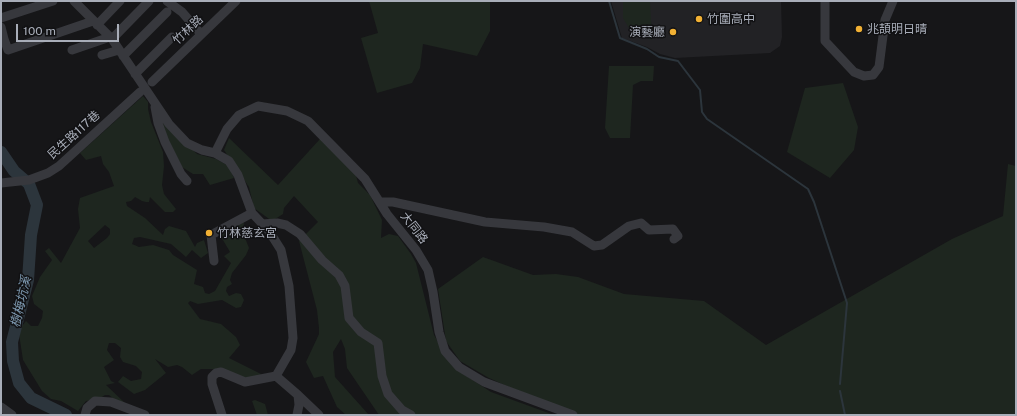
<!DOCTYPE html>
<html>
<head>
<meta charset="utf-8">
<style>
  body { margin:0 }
  #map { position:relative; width:1017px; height:416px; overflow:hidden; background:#161618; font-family:"Public Sans",sans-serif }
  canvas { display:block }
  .frame { position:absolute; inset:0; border:2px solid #a8adb8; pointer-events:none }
  .scale { position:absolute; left:16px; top:24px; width:103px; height:18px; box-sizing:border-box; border:2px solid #a8adb8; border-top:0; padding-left:5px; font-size:12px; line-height:14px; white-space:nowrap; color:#a8adb8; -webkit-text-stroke:3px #111113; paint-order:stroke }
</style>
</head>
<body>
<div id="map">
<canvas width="1017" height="416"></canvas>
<div class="frame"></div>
<div class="scale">100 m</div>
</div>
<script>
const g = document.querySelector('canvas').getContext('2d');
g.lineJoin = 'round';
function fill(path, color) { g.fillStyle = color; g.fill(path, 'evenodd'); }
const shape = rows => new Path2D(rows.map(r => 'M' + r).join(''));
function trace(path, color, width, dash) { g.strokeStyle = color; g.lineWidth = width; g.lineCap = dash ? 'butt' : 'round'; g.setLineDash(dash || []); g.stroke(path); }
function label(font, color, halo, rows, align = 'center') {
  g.font = font + ' "Public Sans","Noto Sans TC",sans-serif'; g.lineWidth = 3; g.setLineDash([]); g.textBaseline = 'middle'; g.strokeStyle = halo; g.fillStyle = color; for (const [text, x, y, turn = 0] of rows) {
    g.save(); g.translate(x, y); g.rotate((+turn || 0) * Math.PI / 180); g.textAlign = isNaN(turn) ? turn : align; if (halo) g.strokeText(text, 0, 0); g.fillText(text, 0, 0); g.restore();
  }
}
const built = shape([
  [611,1,781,1,782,37,780,46,770,53,675,58,660,54,647,47,622,38]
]);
const green = shape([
  [369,1,490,1,490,31,477,56,423,44,420,68,412,83,377,93,361,38,378,33],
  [623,1,650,1,652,40,632,33,623,18],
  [609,66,654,66,653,81,641,81,633,85,630,138,610,138,605,128],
  [843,83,858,127,854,150,830,178,787,152,805,88],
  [143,96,148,102,148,109,151,122,163,152,164,166,162,185,164,194,176,209,173,212,165,212,150,197,149,202,146,202,142,201,135,197,131,201,126,202,127,206,145,218,163,235,165,229,169,226,186,231,195,247,197,243,204,240,208,253,201,258,192,250,186,257,171,244,140,237,134,238,132,244,139,247,153,245,169,250,173,255,197,270,194,284,203,287,205,293,209,294,215,291,231,263,224,256,230,252,220,235,244,222,243,233,249,248,246,255,232,273,230,280,232,284,227,287,226,291,229,296,236,293,241,294,244,300,241,307,236,308,222,300,198,304,190,301,188,303,200,319,221,324,236,337,240,345,229,358,261,374,259,377,243,380,216,369,201,369,192,375,182,367,177,365,168,367,155,359,166,373,145,390,134,394,118,382,123,376,131,381,141,379,142,372,136,366,123,362,120,357,121,348,115,343,109,343,107,350,114,360,104,367,111,381,115,383,106,385,125,403,120,404,109,395,105,395,99,399,86,401,78,411,61,401,51,399,42,391,23,360,19,334,22,326,26,321,31,326,38,326,42,318,43,311,34,304,32,296,40,277,52,260,45,251,49,248,61,263,80,228,78,209,80,198,114,186,109,172,103,164,101,156,86,160,80,153],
  [105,225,110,229,110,234,107,238,94,248,88,241],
  [159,116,197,154,216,159,229,166,234,178,210,185,203,174,193,174,182,167,169,142],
  [229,138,278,185,320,139,355,172,358,183,370,195,382,220,381,238,389,234,398,236,411,254,416,263,434,335,449,361,462,373,491,392,554,415,379,415,347,368,345,349,341,339,333,352,335,377,369,415,346,415,337,407,323,376,314,378,306,362,319,334,319,328,317,310,299,241,318,222,294,196,284,208,283,214,272,221,254,208,249,187,224,150],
  [1008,164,1016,166,1016,415,570,415,489,378,460,361,446,341,438,289,483,257,533,275,556,274,578,277,624,294,704,301,766,345,952,239,1003,216],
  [255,400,265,404,268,415,257,415,252,401]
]);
const stream = shape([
  [609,1,620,38,647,49,659,57,678,61,700,90,702,112,707,119,808,189,814,202,847,303,840,384],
  [840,391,845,415]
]);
const river = shape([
  [1,152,14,171,29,184,37,205,31,235,28,280,12,342,13,361,19,383,31,398,66,415]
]);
const minor = shape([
  [74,1,112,39,169,124,187,143,202,150,215,153,229,161,238,175,252,213,269,231,281,250,289,286,293,338,291,350,276,376,245,382,221,372,216,373,212,377,212,384,222,415],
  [167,1,182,12,201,34],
  [825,1,825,41,854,72,864,76,873,75,879,67,885,20,893,1],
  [1,18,53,1],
  [97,25,120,1],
  [1,27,4,39],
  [112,39,149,1],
  [1,40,4,39,8,50,93,21],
  [72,50,110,37],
  [102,55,119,50],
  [123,56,167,12],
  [135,74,172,37],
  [152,82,236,1],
  [155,107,158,123,165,142,181,174,187,181],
  [215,153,227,129,239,115,258,106,287,111,308,121,365,179,387,214,416,250,428,270,433,292,439,332,445,351,459,367,484,382,573,415],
  [1,183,29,180,48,173,59,166,140,92],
  [380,202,393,202,485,222,544,227,572,232,594,246,602,245,629,226,641,223,649,230,673,229,678,236,674,239],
  [262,224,277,223,286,225,300,234,322,260,339,275,345,286,349,318,361,332,378,343,382,376,388,394,402,410,411,415],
  [214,261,211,235,252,213],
  [276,376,298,395,299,405,297,415],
  [298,395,319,415],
  [1,407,12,415],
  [85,415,87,408,95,401,111,402,145,415]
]);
const markers = [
  [699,19,4,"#f2b134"],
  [859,29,4,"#f2b134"],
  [673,32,4,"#f2b134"],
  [209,233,4,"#f2b134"]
];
const poiNames = [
  ["竹圍高中",707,19],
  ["兆頡明日晴",867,29],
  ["演藝廳",665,32,"right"],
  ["竹林慈玄宮",217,233]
];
const streetNames = [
  ["竹林路",188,30,-43],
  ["民生路117巷",74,135,-42],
  ["大同路",414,228,52]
];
const waterNames = [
  ["樹梅坑溪",21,302,-77]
];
fill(built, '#222225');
fill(green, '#1e261f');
trace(stream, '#2c353c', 2);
trace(river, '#2c353c', 12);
trace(minor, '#37383d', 9);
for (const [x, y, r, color] of markers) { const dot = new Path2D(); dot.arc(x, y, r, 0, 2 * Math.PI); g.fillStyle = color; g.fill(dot); trace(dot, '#111113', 1.5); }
label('12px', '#a8adb8', '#111113', poiNames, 'left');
label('12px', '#a8adb8', '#111113', streetNames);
label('italic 13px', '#7f9bb3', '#111113', waterNames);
</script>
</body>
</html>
